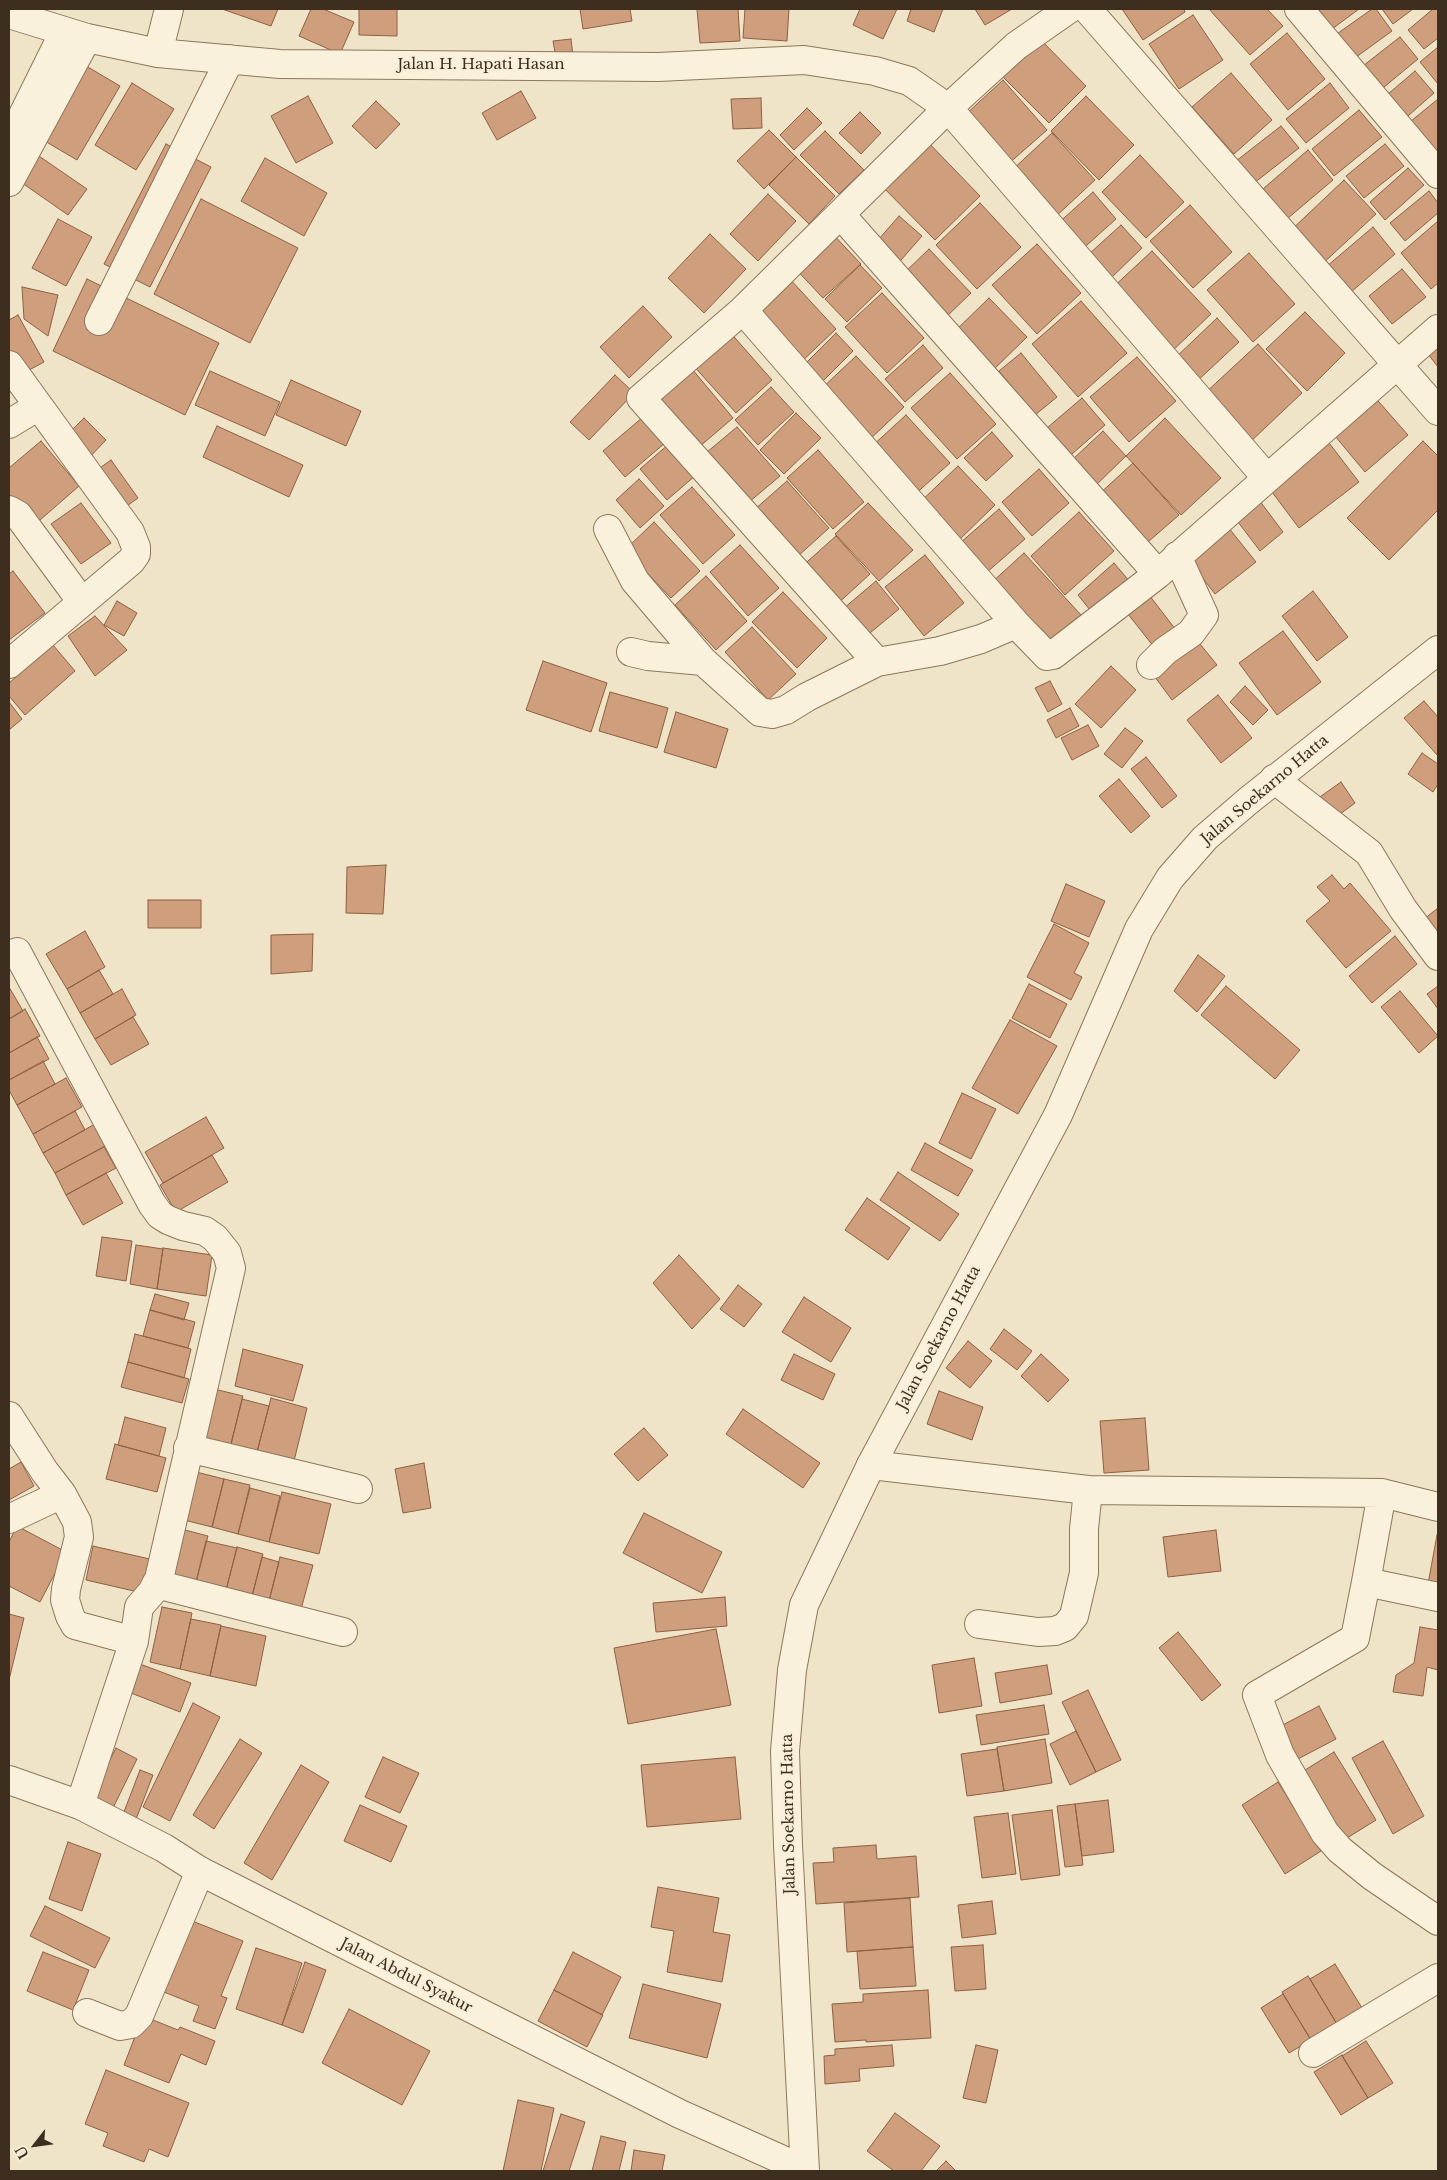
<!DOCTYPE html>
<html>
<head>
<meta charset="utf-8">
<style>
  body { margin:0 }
  #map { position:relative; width:1447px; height:2180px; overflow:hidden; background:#f0e4c8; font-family:"Libre Baskerville",serif }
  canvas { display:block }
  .frame { position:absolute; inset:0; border:10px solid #3d2e20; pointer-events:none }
  .north { position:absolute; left:10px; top:2120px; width:50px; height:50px; -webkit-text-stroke:4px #f7eed8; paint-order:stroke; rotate:240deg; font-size:14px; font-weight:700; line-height:20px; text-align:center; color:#3d2e20 }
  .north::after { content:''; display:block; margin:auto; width:18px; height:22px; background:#3d2e20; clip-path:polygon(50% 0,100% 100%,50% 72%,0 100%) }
</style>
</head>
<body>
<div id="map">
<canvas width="1447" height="2180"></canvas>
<div class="frame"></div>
<div class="north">U</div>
</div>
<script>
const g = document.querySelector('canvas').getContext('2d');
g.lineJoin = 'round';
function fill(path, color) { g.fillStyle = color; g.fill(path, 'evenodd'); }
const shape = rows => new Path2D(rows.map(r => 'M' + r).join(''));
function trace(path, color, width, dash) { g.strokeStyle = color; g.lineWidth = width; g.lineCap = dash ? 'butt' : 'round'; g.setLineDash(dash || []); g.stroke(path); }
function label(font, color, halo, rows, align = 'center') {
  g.font = font + ' "Libre Baskerville",serif'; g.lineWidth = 4; g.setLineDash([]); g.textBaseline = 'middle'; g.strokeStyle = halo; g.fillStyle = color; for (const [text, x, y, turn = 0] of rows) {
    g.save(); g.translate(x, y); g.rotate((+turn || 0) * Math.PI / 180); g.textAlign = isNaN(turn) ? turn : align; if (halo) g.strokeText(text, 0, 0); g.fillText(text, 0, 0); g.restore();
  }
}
const building = shape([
  [222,9,278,9,271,26,222,9],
  [311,9,323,9,354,22,340,54,299,36,311,9],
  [359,9,397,9,397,36,359,35,359,9],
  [580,9,630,9,632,21,583,29,580,9],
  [697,9,738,9,740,41,700,43,697,9],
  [745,9,789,9,787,41,743,38,745,9],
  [860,9,897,9,883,39,853,25,860,9],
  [911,9,943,9,934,32,907,21,911,9],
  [975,9,1012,9,985,25,975,9],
  [1122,9,1184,9,1185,12,1143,40,1122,9],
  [1209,9,1267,9,1283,26,1250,55,1209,9],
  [1311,9,1359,9,1328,32,1311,9],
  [1372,9,1376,9,1392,31,1352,60,1334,36,1372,9],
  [1382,9,1413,9,1393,24,1382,9],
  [1433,9,1438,9,1438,38,1424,49,1408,30,1433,9],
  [1193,15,1223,60,1179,89,1149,44,1193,15],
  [1287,33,1325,79,1288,110,1250,64,1287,33],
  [1036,35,1086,86,1049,123,998,72,1036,35],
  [1400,37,1418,59,1378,92,1359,69,1400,37],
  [571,39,573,56,556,58,553,41,571,39],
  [1438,47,1438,84,1420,62,1438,47],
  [81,63,120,86,77,160,38,137,81,63],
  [1415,71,1434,93,1400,123,1381,100,1415,71],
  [1231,73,1272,120,1234,154,1192,107,1231,73],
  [1003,80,1047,130,1007,165,964,116,1003,80],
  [132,83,174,109,136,170,95,145,132,83],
  [1330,83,1349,108,1306,143,1286,119,1330,83],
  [521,91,536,118,497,140,482,113,521,91],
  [308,96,333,143,296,163,271,116,308,96],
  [1086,96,1134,145,1099,180,1051,131,1086,96],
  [761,98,762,128,733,129,731,99,761,98],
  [1438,99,1438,168,1405,126,1438,99],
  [376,101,400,124,376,149,352,126,376,101],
  [807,108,822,123,794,150,780,135,807,108],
  [1359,110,1382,137,1334,176,1312,149,1359,110],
  [860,112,881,133,861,154,839,133,860,112],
  [1281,126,1299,148,1254,183,1236,161,1281,126],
  [769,130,796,157,764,189,737,161,769,130],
  [825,131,864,170,839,194,800,155,825,131],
  [1052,133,1095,180,1053,219,1010,172,1052,133],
  [923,137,980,196,935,240,878,182,923,137],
  [166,144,211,167,150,287,104,264,166,144],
  [1385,144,1404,166,1364,198,1346,176,1385,144],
  [1308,150,1333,180,1281,224,1256,195,1308,150],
  [33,152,87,189,68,215,15,178,33,152],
  [1140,155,1184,202,1146,238,1102,192,1140,155],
  [796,157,835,196,809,224,769,185,796,157],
  [265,158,327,193,304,236,241,201,265,158],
  [1408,168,1424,185,1385,220,1370,202,1408,168],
  [1344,180,1376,214,1319,267,1287,234,1344,180],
  [1429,191,1438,203,1438,213,1405,241,1390,223,1429,191],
  [1093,192,1116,219,1078,253,1055,226,1093,192],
  [768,194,796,221,758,261,730,234,768,194],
  [201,199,298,248,250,343,154,294,201,199],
  [980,203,1021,247,977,289,936,245,980,203],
  [1190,205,1232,252,1193,288,1150,241,1190,205],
  [899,216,922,236,895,267,872,247,899,216],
  [58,219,92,237,66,286,32,268,58,219],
  [1438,221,1438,283,1431,289,1401,253,1438,221],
  [1121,225,1142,248,1111,278,1089,254,1121,225],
  [1373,227,1395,254,1343,299,1320,272,1373,227],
  [829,230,861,264,823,298,791,264,829,230],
  [710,234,746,269,704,313,668,278,710,234],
  [1037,244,1081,293,1037,334,992,285,1037,244],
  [929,249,971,293,942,321,900,277,929,249],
  [1152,251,1211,314,1168,355,1109,291,1152,251],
  [1249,253,1295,304,1253,342,1207,290,1249,253],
  [860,265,882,288,847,322,825,299,860,265],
  [1402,269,1426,297,1392,324,1369,296,1402,269],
  [788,277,836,329,798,365,750,313,788,277],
  [87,279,219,343,185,415,53,351,87,279],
  [22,287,58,295,48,336,24,319,22,287],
  [882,293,924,338,887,373,845,327,882,293],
  [989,298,1027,337,989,374,951,335,989,298],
  [1081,301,1127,353,1078,397,1032,344,1081,301],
  [643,306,672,337,629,378,600,347,643,306],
  [1305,312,1345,353,1307,391,1266,349,1305,312],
  [18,315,44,362,18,376,9,359,9,320,18,315],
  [1217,318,1239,342,1194,384,1172,361,1217,318],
  [728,330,772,380,736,413,691,363,728,330],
  [836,333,853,351,817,387,799,370,836,333],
  [1438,340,1438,367,1425,350,1438,340],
  [1258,344,1302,393,1248,444,1203,395,1258,344],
  [923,345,943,368,905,402,885,379,923,345],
  [1021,353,1057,397,1035,415,999,371,1021,353],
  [856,356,904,407,867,442,819,391,856,356],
  [1137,357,1176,401,1129,442,1090,397,1137,357],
  [687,363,733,418,692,453,645,398,687,363],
  [210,371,280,402,265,436,195,405,210,371],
  [950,373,996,424,957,459,911,408,950,373],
  [615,375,634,393,589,440,570,422,615,375],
  [291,380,361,411,346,446,276,415,291,380],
  [771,387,794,412,758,445,735,420,771,387],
  [1372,394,1408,435,1365,472,1330,430,1372,394],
  [1082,398,1105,425,1064,461,1040,434,1082,398],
  [796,413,821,438,784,474,760,450,796,413],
  [906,415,950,463,913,496,870,448,906,415],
  [643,417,665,443,625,477,603,451,643,417],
  [84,418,106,440,85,462,62,440,84,418],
  [1165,418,1221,478,1181,515,1126,456,1165,418],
  [217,426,303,465,289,497,203,457,217,426],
  [737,427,780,476,742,508,700,458,737,427],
  [1103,431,1126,456,1095,486,1071,461,1103,431],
  [992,432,1013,456,986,481,964,458,992,432],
  [1326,439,1359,482,1299,528,1266,484,1326,439],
  [41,441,79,486,32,527,9,494,9,468,41,441],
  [1423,441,1438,456,1438,510,1389,560,1347,518,1423,441],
  [669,444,696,475,667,500,640,469,669,444],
  [818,450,864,502,833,529,787,478,818,450],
  [111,460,138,498,117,513,90,475,111,460],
  [1133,463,1179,515,1141,548,1096,497,1133,463],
  [958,466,995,505,955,544,918,504,958,466],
  [1039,469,1069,503,1032,536,1002,502,1039,469],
  [639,479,664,506,640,528,616,500,639,479],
  [787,481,829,528,797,557,754,510,787,481],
  [692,487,735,535,703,564,660,515,692,487],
  [1256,496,1283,532,1260,551,1232,514,1256,496],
  [81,503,111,543,81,564,51,524,81,503],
  [868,503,913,550,879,581,835,534,868,503],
  [999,509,1025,539,986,573,960,543,999,509],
  [1079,512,1114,551,1065,595,1031,556,1079,512],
  [654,522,700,571,671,598,625,550,654,522],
  [1228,527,1256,562,1215,594,1188,559,1228,527],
  [836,536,870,574,834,607,799,569,836,536],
  [740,545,779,588,748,616,710,572,740,545],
  [1024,553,1081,615,1047,645,991,583,1024,553],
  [925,555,964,603,924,636,885,587,925,555],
  [1114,563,1131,583,1094,615,1078,595,1114,563],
  [13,571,45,613,9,640,9,574,13,571],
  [706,576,747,621,716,650,675,605,706,576],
  [876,581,899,609,859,642,837,614,876,581],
  [1146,591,1176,630,1154,647,1124,609,1146,591],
  [1313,591,1348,637,1317,661,1282,616,1313,591],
  [783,592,827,638,797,668,752,622,783,592],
  [117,601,137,613,124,636,104,625,117,601],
  [95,616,127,650,95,676,68,636,95,616],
  [752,627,796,674,768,700,725,652,752,627],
  [1283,631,1321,682,1277,715,1239,663,1283,631],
  [1196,639,1217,665,1172,700,1152,673,1196,639],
  [53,645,75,671,25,715,9,696,9,683,53,645],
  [543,661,607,683,591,732,526,710,543,661],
  [1111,666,1136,690,1101,728,1075,704,1111,666],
  [1050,681,1062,704,1048,712,1035,688,1050,681],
  [1245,686,1268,710,1253,725,1230,702,1245,686],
  [610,692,668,708,657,748,599,731,610,692],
  [1218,695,1252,738,1221,763,1187,720,1218,695],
  [1424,701,1438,717,1438,756,1404,718,1424,701],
  [9,702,22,719,9,730,9,702],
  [1070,708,1079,726,1056,738,1047,720,1070,708],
  [676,712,728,729,716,768,664,752,676,712],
  [1088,725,1099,746,1072,760,1061,738,1088,725],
  [1125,728,1143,741,1122,768,1104,754,1125,728],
  [1422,753,1438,764,1438,784,1433,792,1408,774,1422,753],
  [1146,757,1177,796,1162,808,1131,769,1146,757],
  [1119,779,1150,816,1131,833,1099,796,1119,779],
  [1341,782,1355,803,1332,820,1317,799,1341,782],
  [386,865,383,914,346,913,347,867,386,865],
  [1332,875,1344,889,1350,883,1391,931,1346,968,1306,921,1330,901,1317,887,1332,875],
  [1066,884,1105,901,1089,937,1051,921,1066,884],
  [148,900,201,900,201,928,148,928,148,900],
  [1438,908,1438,949,1419,923,1438,908],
  [1054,924,1089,943,1074,973,1082,977,1071,1000,1027,977,1054,924],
  [85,931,105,967,67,989,46,954,85,931],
  [313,934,312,971,271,974,271,935,313,934],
  [1395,936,1417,964,1372,1003,1349,976,1395,936],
  [1198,955,1225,976,1197,1012,1174,991,1198,955],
  [99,970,113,994,80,1013,67,989,99,970],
  [1029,984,1067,1004,1050,1038,1012,1018,1029,984],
  [1226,986,1300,1050,1275,1079,1201,1015,1226,986],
  [1438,986,1438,1009,1427,994,1438,986],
  [9,987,23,1011,9,1019,9,987],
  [122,989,136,1015,95,1039,80,1013,122,989],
  [1400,991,1438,1036,1419,1053,1381,1007,1400,991],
  [25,1009,40,1036,9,1053,9,1019,25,1009],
  [133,1017,149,1044,111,1065,95,1039,133,1017],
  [1010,1020,1057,1046,1018,1114,972,1088,1010,1020],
  [37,1037,49,1059,9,1080,9,1053,37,1037],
  [43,1061,55,1084,17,1105,9,1090,9,1080,43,1061],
  [66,1078,82,1107,33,1134,17,1105,66,1078],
  [962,1093,996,1109,971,1159,939,1143,962,1093],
  [75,1111,85,1130,43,1153,33,1134,75,1111],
  [206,1117,224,1148,163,1183,145,1152,206,1117],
  [95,1124,107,1145,55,1173,43,1153,95,1124],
  [925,1143,973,1170,958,1196,911,1170,925,1143],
  [104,1147,116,1168,66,1195,55,1173,104,1147],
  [212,1155,228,1182,176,1212,160,1185,212,1155],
  [898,1172,959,1214,940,1241,880,1200,898,1172],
  [106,1173,123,1203,83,1225,66,1195,106,1173],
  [867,1198,910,1228,888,1260,845,1230,867,1198],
  [102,1237,132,1241,126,1281,96,1276,102,1237],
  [136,1245,163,1249,157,1289,130,1284,136,1245],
  [163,1248,212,1255,206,1296,157,1289,163,1248],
  [679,1255,720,1299,692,1329,653,1283,679,1255],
  [738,1285,762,1304,744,1327,720,1309,738,1285],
  [155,1294,189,1303,184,1320,150,1310,155,1294],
  [804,1297,851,1328,831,1362,782,1332,804,1297],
  [150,1310,195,1322,188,1348,143,1336,150,1310],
  [1004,1329,1032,1351,1017,1370,990,1349,1004,1329],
  [135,1334,191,1349,184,1378,128,1362,135,1334],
  [968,1341,992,1361,970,1388,946,1368,968,1341],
  [243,1349,303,1365,293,1401,235,1386,243,1349],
  [794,1354,835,1374,823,1400,781,1380,794,1354],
  [1041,1354,1069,1380,1048,1402,1021,1376,1041,1354],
  [128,1362,189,1379,182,1403,121,1387,128,1362],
  [214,1389,243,1396,231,1444,202,1437,214,1389],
  [939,1391,983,1407,972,1440,927,1424,939,1391],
  [271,1398,307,1408,294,1461,257,1452,271,1398],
  [242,1399,269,1406,257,1452,231,1444,242,1399],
  [743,1409,820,1463,803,1488,726,1434,743,1409],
  [125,1417,166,1428,159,1456,118,1445,125,1417],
  [1145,1418,1149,1470,1104,1473,1100,1421,1145,1418],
  [644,1428,668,1455,638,1481,614,1454,644,1428],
  [115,1444,166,1458,157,1492,106,1479,115,1444],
  [21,1462,34,1486,9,1500,9,1469,21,1462],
  [424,1463,431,1508,403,1513,395,1469,424,1463],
  [196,1472,224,1479,212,1527,184,1520,196,1472],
  [224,1479,250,1485,238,1534,212,1527,224,1479],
  [250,1488,280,1496,269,1542,238,1534,250,1488],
  [282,1492,331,1504,319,1554,269,1542,282,1492],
  [644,1513,722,1552,702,1593,623,1553,644,1513],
  [17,1526,66,1552,40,1602,9,1586,9,1542,17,1526],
  [181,1529,208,1536,195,1586,169,1579,181,1529],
  [1216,1530,1221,1571,1168,1577,1163,1537,1216,1530],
  [1437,1535,1438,1535,1438,1586,1428,1584,1437,1535],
  [206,1541,237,1548,225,1594,195,1586,206,1541],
  [93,1546,154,1560,147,1594,86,1580,93,1546],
  [237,1547,263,1554,251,1600,225,1594,237,1547],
  [262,1557,279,1562,268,1605,251,1600,262,1557],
  [280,1557,313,1565,300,1613,268,1605,280,1557],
  [725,1597,727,1626,656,1632,653,1603,725,1597],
  [162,1607,192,1613,180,1669,150,1662,162,1607],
  [9,1614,24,1618,9,1680,9,1614],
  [191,1619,221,1625,210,1676,180,1669,191,1619],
  [221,1626,266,1636,256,1686,210,1676,221,1626],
  [1420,1627,1438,1630,1438,1670,1427,1667,1423,1696,1393,1692,1396,1675,1414,1663,1420,1627],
  [716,1629,731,1705,628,1724,614,1648,716,1629],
  [1178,1632,1221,1685,1202,1701,1159,1648,1178,1632],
  [974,1658,982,1706,939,1713,932,1665,974,1658],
  [129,1660,191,1683,180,1712,118,1688,129,1660],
  [1047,1665,1052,1694,1000,1703,995,1673,1047,1665],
  [1088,1690,1121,1760,1096,1772,1062,1702,1088,1690],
  [193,1703,220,1717,170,1821,143,1807,193,1703],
  [1044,1705,1049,1734,981,1745,976,1715,1044,1705],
  [1319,1706,1336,1739,1294,1761,1277,1728,1319,1706],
  [1076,1731,1096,1772,1070,1785,1050,1744,1076,1731],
  [240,1739,262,1753,214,1829,193,1815,240,1739],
  [1045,1739,1052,1783,1004,1791,997,1747,1045,1739],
  [1383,1741,1424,1816,1393,1834,1352,1758,1383,1741],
  [116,1748,137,1759,112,1810,90,1799,116,1748],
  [997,1749,1004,1791,967,1796,961,1754,997,1749],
  [1334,1752,1376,1820,1339,1843,1297,1775,1334,1752],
  [383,1757,419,1773,400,1813,365,1797,383,1757],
  [735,1757,741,1819,647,1827,641,1765,735,1757],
  [301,1765,329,1782,272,1880,244,1863,301,1765],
  [140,1770,153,1775,135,1822,122,1817,140,1770],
  [1278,1782,1321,1851,1285,1874,1242,1805,1278,1782],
  [1108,1800,1114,1852,1082,1856,1075,1804,1108,1800],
  [1075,1804,1083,1865,1065,1867,1057,1806,1075,1804],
  [360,1805,407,1826,391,1862,344,1841,360,1805],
  [1052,1810,1060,1875,1021,1880,1012,1815,1052,1810],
  [1008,1813,1016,1874,982,1878,974,1817,1008,1813],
  [68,1842,101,1854,82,1911,49,1899,68,1842],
  [876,1845,877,1859,916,1856,919,1897,816,1904,813,1863,834,1862,833,1848,876,1845],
  [658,1887,719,1898,713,1932,730,1935,722,1982,667,1972,674,1931,651,1927,658,1887],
  [910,1898,913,1947,847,1952,844,1903,910,1898],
  [992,1901,996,1934,962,1938,958,1905,992,1901],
  [45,1906,110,1938,95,1968,30,1936,45,1906],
  [192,1921,243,1941,221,1996,227,1998,215,2029,193,2021,199,2006,164,1992,192,1921],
  [983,1945,986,1989,955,1991,951,1947,983,1945],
  [913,1947,916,1986,860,1989,857,1951,913,1947],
  [256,1948,302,1963,282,2025,236,2009,256,1948],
  [43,1952,89,1970,73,2010,27,1991,43,1952],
  [573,1952,621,1977,602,2015,554,1990,573,1952],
  [305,1962,326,1970,303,2033,282,2025,305,1962],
  [1335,1964,1362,2008,1337,2024,1310,1979,1335,1964],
  [1308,1976,1337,2024,1311,2040,1282,1992,1308,1976],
  [643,1984,721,2004,707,2058,629,2038,643,1984],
  [554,1990,603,2015,587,2047,538,2021,554,1990],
  [928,1990,931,2038,866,2042,866,2040,835,2042,832,2004,863,2002,863,1994,928,1990],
  [1283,1994,1311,2040,1289,2053,1261,2008,1283,1994],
  [349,2009,430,2051,402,2105,322,2063,349,2009],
  [143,2016,178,2030,180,2027,215,2041,206,2065,181,2054,169,2083,124,2065,143,2016],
  [1366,2041,1393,2083,1368,2098,1342,2056,1366,2041],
  [892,2045,894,2066,859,2069,860,2081,825,2084,824,2056,835,2055,835,2049,892,2045],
  [976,2045,998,2050,986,2103,963,2098,976,2045],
  [1342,2055,1368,2098,1341,2115,1314,2072,1342,2055],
  [106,2070,189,2103,168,2157,149,2149,144,2162,103,2146,108,2133,85,2124,106,2070],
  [518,2100,554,2108,541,2171,503,2171,518,2100],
  [895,2113,940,2146,921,2171,894,2171,867,2151,895,2113],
  [561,2114,585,2122,569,2171,543,2171,561,2114],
  [601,2136,626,2142,619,2171,592,2171,601,2136],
  [634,2150,665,2155,662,2171,631,2171,634,2150],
  [946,2161,956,2171,936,2171,946,2161]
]);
const minor = shape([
  [1087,9,1438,411],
  [1299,9,1438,174],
  [9,14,87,38,158,53,280,64,658,67,804,60,875,71,909,81,948,108,1266,477],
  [158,53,169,9],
  [9,143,64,32],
  [9,182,87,38],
  [841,215,1158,574],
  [743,310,1016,624,1047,656,1053,655,1158,574,1438,329],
  [99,321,230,59],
  [9,365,130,532,136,547,136,554,131,561,9,664],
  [9,424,37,407],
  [9,510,18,515,82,602],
  [608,529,635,581,703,661,760,712,772,714,786,710,807,697,877,662,940,651,981,639,1016,624],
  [631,652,648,656,703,661],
  [877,662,641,398,743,310,948,108,1016,46,1069,9],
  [1151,665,1165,651,1191,633,1204,615,1177,556],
  [1274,779,1369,853,1403,909,1438,956],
  [17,952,152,1204,160,1215,168,1220,183,1226,205,1231,215,1238,227,1253,231,1268,159,1579,152,1592,139,1607,134,1641,80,1805],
  [9,1416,45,1472,62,1494],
  [188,1448,358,1489],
  [871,1465,1088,1490,1084,1529,1084,1573,1074,1616,1065,1627,1055,1631,1038,1632,979,1624],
  [1088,1490,1382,1493,1366,1582],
  [1382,1493,1438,1507],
  [9,1519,62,1494,77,1522,79,1537,66,1589,65,1600,70,1616,75,1625,134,1641],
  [156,1584,343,1632],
  [1438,1597,1366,1582,1355,1638,1257,1695,1280,1755,1325,1833,1340,1850,1372,1876,1438,1921],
  [87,2013,120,2026,131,2024,139,2016,200,1871],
  [1313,2053,1438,1978]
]);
const tertiary = shape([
  [9,1780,80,1805,164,1848,200,1871,680,2114,805,2170],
  [805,2171,788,1845,785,1751,792,1670,804,1605,871,1465,1058,1115,1139,929,1170,878,1205,838,1248,801,1438,650]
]);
const streetNames = [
  ["Jalan H. Hapati Hasan",481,65],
  ["Jalan Soekarno Hatta",1265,790,-40],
  ["Jalan Soekarno Hatta",939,1338,-62],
  ["Jalan Soekarno Hatta",789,1814,-91],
  ["Jalan Abdul Syakur",406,1976,27]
];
fill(building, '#cf9f7d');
trace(building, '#8d5f41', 1);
trace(minor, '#8d765c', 30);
trace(tertiary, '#8d765c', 30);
trace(minor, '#faf1dc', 28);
trace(tertiary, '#faf1dc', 28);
label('15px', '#3d2e20', '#f7eed8', streetNames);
</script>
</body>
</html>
